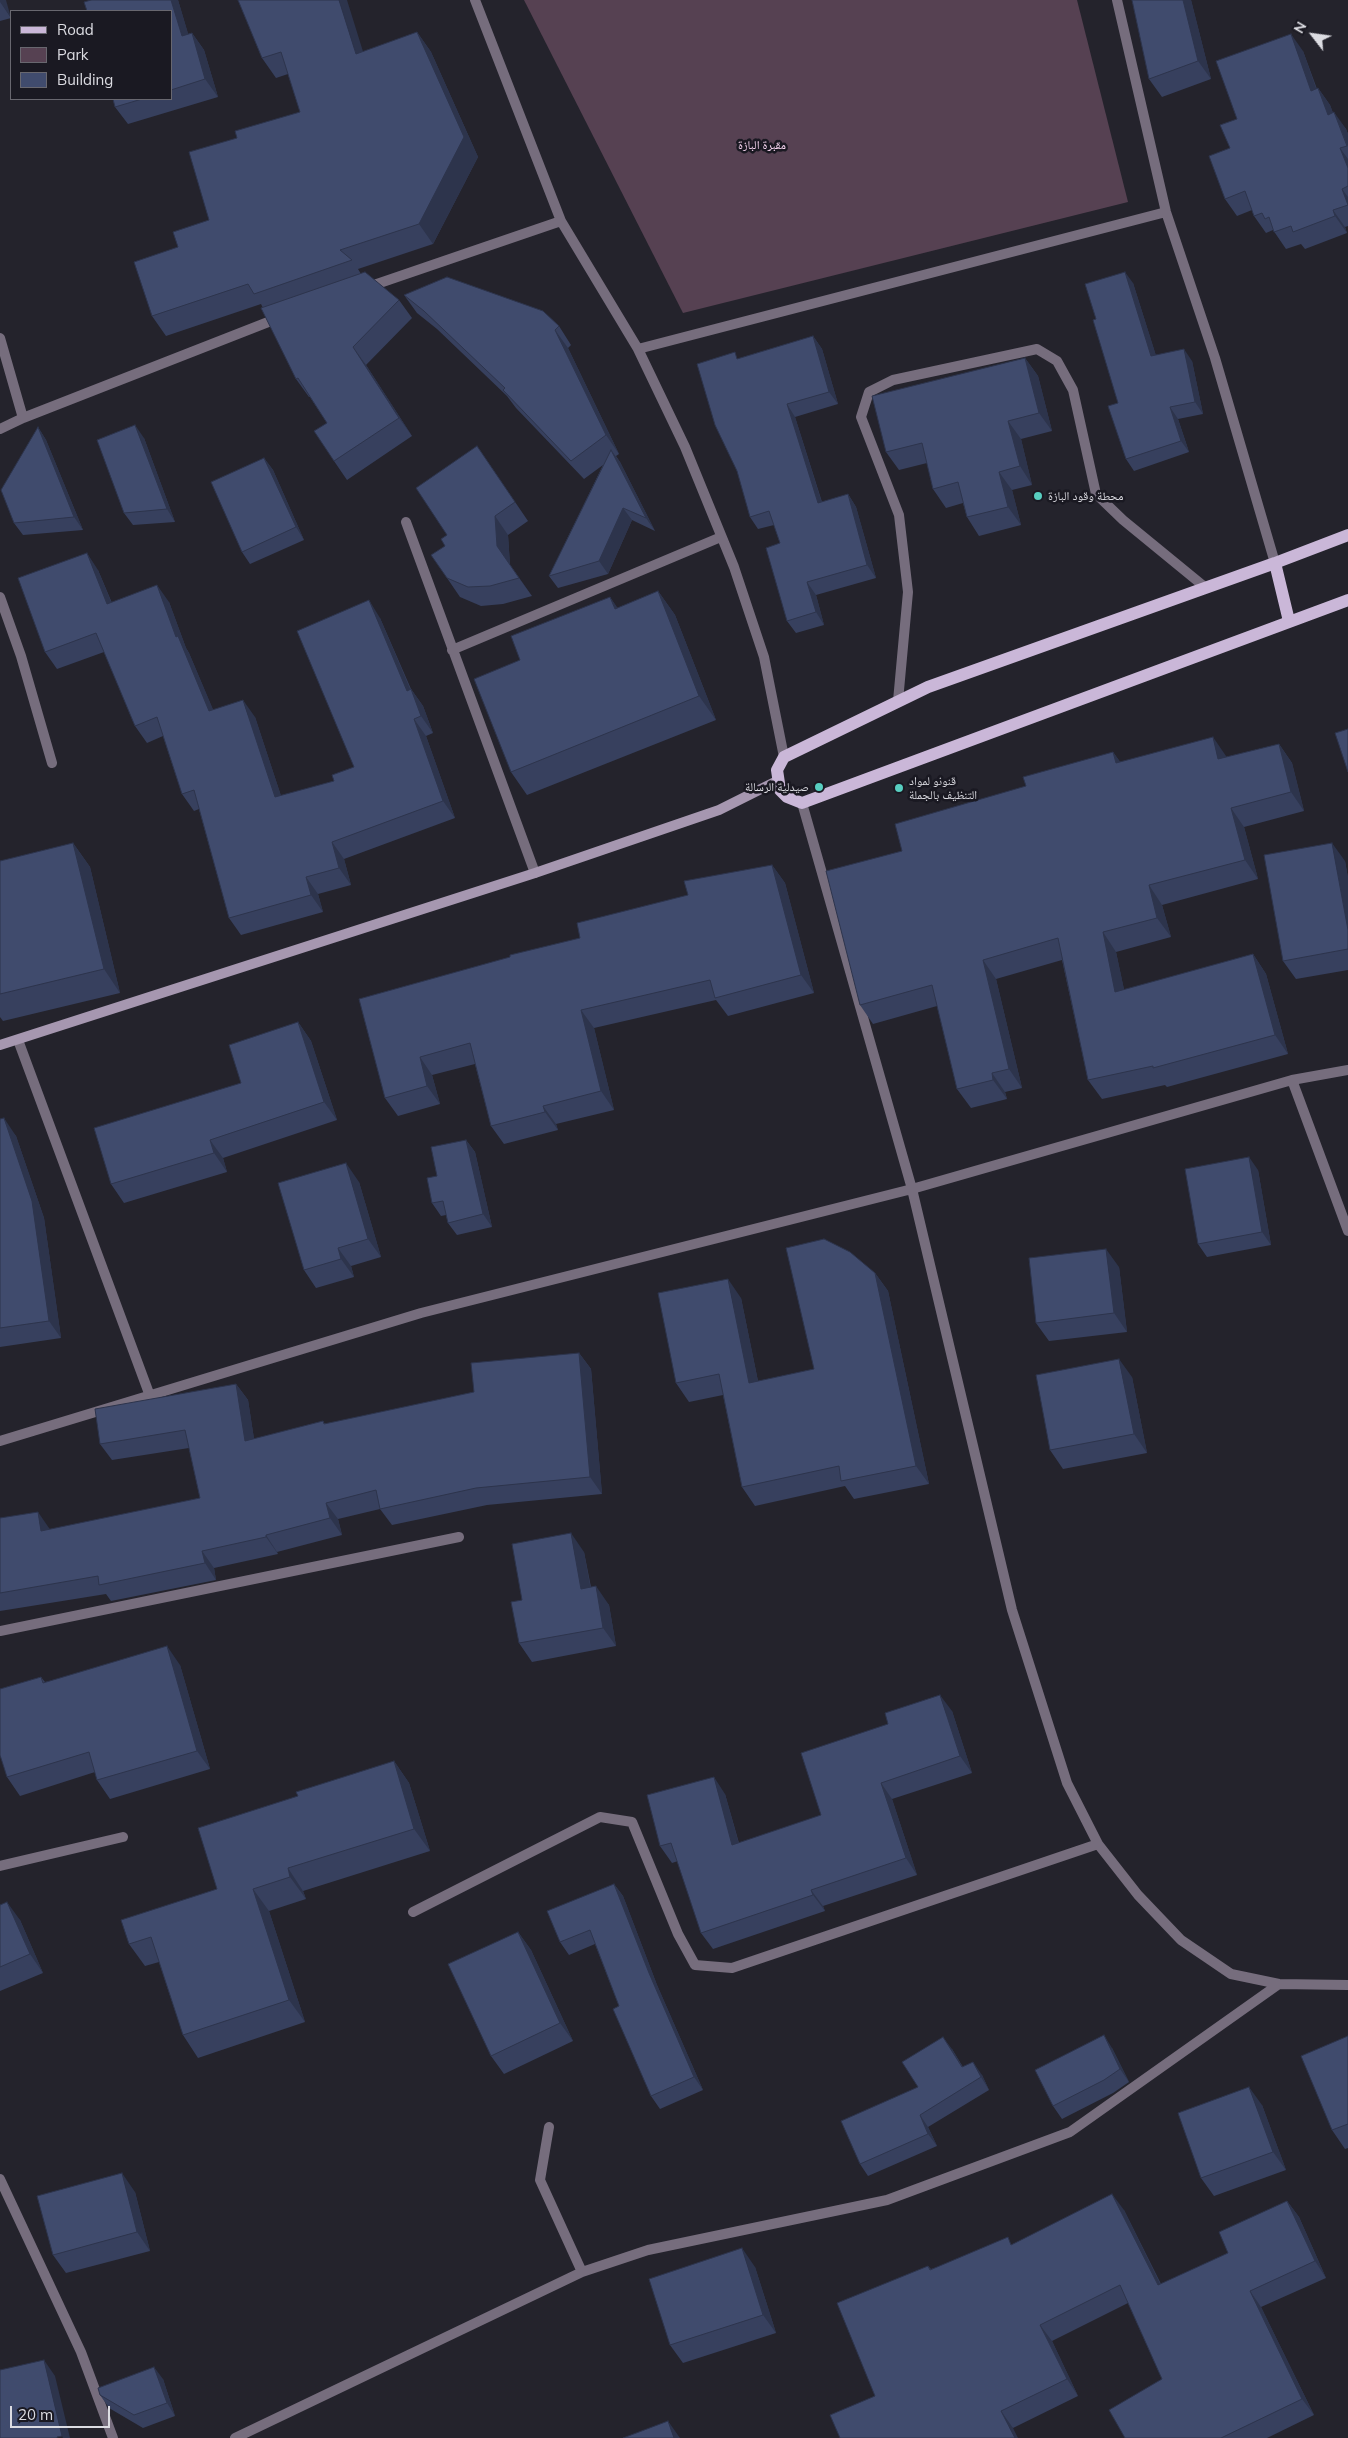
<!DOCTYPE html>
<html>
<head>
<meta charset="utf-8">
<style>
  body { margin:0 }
  #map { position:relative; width:1348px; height:2438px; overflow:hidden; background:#24232c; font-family:Mulish,sans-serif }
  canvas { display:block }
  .legend { position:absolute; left:10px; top:10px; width:162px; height:90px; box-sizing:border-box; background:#1a1922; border:1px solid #68676f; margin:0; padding:6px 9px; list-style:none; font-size:15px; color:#dcdce2 }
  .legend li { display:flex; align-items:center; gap:10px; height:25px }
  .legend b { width:25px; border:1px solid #68676f }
  .north { position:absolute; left:1288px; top:10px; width:50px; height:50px; -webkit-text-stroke:4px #1a1922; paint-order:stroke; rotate:300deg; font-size:14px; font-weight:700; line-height:20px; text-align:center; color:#dcdce2 }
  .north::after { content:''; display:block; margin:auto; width:18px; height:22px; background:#dcdce2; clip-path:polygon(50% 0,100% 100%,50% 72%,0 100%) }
  .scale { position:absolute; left:10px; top:2406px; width:100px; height:22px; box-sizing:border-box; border:2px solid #dcdce2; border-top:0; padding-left:6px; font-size:15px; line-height:18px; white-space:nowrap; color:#dcdce2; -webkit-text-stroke:4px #1a1922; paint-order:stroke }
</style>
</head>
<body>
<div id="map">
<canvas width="1348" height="2438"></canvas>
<ul class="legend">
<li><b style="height:6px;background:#cab7d8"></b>Road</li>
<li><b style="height:14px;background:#564152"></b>Park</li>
<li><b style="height:14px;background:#404b6d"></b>Building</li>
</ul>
<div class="north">N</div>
<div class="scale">20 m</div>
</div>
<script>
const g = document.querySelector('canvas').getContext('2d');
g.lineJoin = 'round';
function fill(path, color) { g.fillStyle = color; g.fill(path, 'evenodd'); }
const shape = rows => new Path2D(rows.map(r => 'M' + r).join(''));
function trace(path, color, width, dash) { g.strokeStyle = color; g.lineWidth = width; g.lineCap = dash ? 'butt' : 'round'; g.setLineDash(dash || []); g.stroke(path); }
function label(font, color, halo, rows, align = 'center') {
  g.font = font + ' Mulish,"Noto Naskh Arabic",sans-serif'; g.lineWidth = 5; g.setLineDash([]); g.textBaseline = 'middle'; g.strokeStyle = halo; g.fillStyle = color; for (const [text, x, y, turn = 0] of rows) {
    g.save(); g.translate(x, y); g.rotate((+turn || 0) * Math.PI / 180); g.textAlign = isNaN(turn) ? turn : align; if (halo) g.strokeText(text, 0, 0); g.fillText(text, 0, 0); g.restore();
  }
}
const green = shape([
  [524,0,1077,0,1128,202,683,313]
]);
const lane = shape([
  [898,701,908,592,899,515,861,417,869,392,893,380,1037,349,1057,361,1073,390,1096,494,1123,520,1206,588],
  [0,1866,123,1837]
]);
const street = shape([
  [475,0,561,221,638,349,685,447,734,567,764,657,784,757],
  [1117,0,1166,212,1215,358,1275,563],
  [368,287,561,221],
  [0,338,23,418,281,317],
  [638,349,1166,212],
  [0,429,23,418],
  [406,522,535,873],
  [0,597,21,656,52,763],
  [452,650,721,537],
  [802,803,912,1189,1012,1610,1067,1783,1098,1844,1138,1895,1181,1940,1231,1974,1279,1984,1348,1985],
  [18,1040,150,1396],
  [1292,1080,1348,1231],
  [0,1441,421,1313,912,1189,1292,1080,1348,1070],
  [0,1631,459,1537],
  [413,1912,600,1817,632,1822,678,1934,695,1965,732,1968,1098,1844],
  [549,2127,540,2180,582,2272,648,2250,887,2200,1070,2132,1279,1984],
  [0,2179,81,2352,113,2438],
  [235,2438,582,2272]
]);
const secondary = shape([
  [0,1045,535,873,719,810,777,781]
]);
const primary = shape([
  [1348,535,1275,563,928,687,784,757,777,770,780,790,787,797,802,803,1348,600],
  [1275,563,1289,621]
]);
const wall = shape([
  [0,0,11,18,0,21],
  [91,0,178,0,188,34,192,33,204,50,218,97,128,124,115,107,113,99,171,99,171,11],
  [238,0,363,52,417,32,431,52,478,157,433,244,358,269,361,274,399,300,412,318,366,365,412,436,347,480,334,461,327,423,310,397,309,397,296,379,263,308,261,304,166,336,152,316,178,247,209,220,300,112,288,74,276,78,262,58],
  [1132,0,1191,0,1211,79,1162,97,1149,79],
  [1303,51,1317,89,1318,88,1330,105,1333,113,1346,129,1348,134,1348,226,1345,227,1347,233,1305,249,1301,244,1286,249,1273,230,1266,233,1254,216,1252,210,1237,216,1225,199,1237,119],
  [1133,283,1156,356,1192,361,1203,414,1178,419,1189,452,1134,471,1126,459,1118,403,1096,319],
  [404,295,559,326,571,345,568,348,619,454,616,456,620,462,655,531,632,520,608,574,558,588,549,576,603,465,584,479,516,408,507,396,437,329,417,313],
  [813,336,822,349,838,404,795,417,822,502,848,494,856,507,876,578,816,595,824,625,796,633,787,621,780,543,774,525,758,529,750,517,740,358],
  [1025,358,1038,376,1052,431,1021,439,1032,485,1012,490,1021,525,979,536,967,517,963,503,946,508,933,489,927,463,899,470,886,452],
  [38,427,46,440,83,530,23,535,14,523],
  [144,438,175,522,133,525,124,513],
  [477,446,528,521,508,535,510,565,532,596,503,604,481,606,460,597,447,578,445,546,447,535],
  [264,458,273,470,304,540,250,564,242,552],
  [98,570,112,603,169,602,186,648,189,653,213,710,255,717,281,796,334,781,354,767,380,618,411,689,423,706,433,733,426,736,455,818,344,859,351,885,318,894,323,912,241,935,229,918,199,809,194,811,182,794,163,736,147,743,135,726,104,652,57,669,45,652],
  [658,591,675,615,716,720,527,795,511,772,520,660,610,597,617,608],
  [1279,744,1292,763,1304,811,1244,827,1258,879,1162,905,1171,937,1116,952,1124,990,1253,954,1266,974,1288,1054,1167,1087,1165,1085,1102,1099,1088,1080,1062,960,996,979,1022,1088,1005,1092,1007,1099,971,1108,957,1089,937,1006,873,1024,860,1005,902,851,1026,786,1113,752,1120,762,1226,756,1226,757],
  [73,843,90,867,120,993,3,1021,0,1017,0,861],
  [1345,861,1348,878,1348,970,1296,979,1283,961],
  [772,865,785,883,814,993,728,1016,716,1000,594,1028,614,1110,556,1124,558,1130,504,1144,491,1126,475,1064,432,1075,440,1104,398,1116,385,1098,359,999,580,938,688,895],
  [298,1022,311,1041,337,1120,223,1158,227,1172,124,1203,111,1184,241,1083],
  [0,1119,16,1136,44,1218,61,1338,0,1347],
  [466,1140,475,1152,492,1227,457,1235,448,1223,446,1215,441,1216,432,1203,437,1176],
  [1258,1170,1271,1245,1207,1257,1198,1244],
  [359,1182,381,1257,351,1266,354,1277,316,1288,304,1270],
  [1119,1267,1127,1332,1049,1341,1036,1323],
  [875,1273,888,1291,929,1484,854,1499,845,1486,755,1506,742,1487,723,1395,689,1402,676,1383,741,1298,758,1381,814,1369],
  [579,1353,591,1369,602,1494,487,1505,392,1525,380,1509,338,1519,342,1535,277,1552,278,1554,214,1568,216,1580,111,1601,106,1594,0,1611,0,1518,49,1528,50,1530,200,1498,189,1448,112,1460,100,1444,236,1384,248,1400,254,1439,323,1421,325,1424,474,1392],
  [1132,1377,1147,1453,1063,1469,1050,1450],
  [584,1552,591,1587,609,1605,616,1646,532,1662,519,1643,522,1600],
  [180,1665,210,1769,110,1799,97,1780,95,1772,20,1796,7,1777,1,1757,0,1757,0,1689,41,1677,45,1682],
  [952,1711,972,1773,892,1799,917,1875,823,1906,825,1911,713,1949,701,1933,678,1861,672,1863,660,1846,725,1794,739,1843,821,1815],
  [394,1761,409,1783,430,1851,303,1891,306,1899,269,1911,305,2022,198,2058,183,2035,159,1962,145,1966,129,1944,217,1889,298,1796],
  [614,1884,623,1896,657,1985,703,2090,660,2109,651,2096,619,2006,595,1944,569,1955,560,1942],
  [0,1905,20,1920,43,1973,0,1991],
  [518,1932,531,1950,573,2041,504,2074,491,2056],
  [1348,2036,1348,2148,1345,2149,1332,2130],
  [1112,2048,1129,2082,1113,2093,1062,2119,1053,2106],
  [952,2049,963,2067,982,2075,989,2090,928,2127,937,2146,868,2176,860,2164,918,2087],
  [1262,2105,1286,2170,1214,2196,1201,2178],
  [135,2192,150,2251,66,2273,53,2255],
  [1287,2201,1299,2217,1326,2278,1261,2307,1314,2415,1267,2438,1125,2438,1162,2379,1128,2303,1052,2341,1078,2396,1013,2428,875,2396,928,2266,931,2269,1124,2210,1161,2284,1228,2253],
  [755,2267,776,2333,683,2363,670,2345],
  [163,2379,175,2416,143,2428,109,2408,100,2395]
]);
const shadedWall = shape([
  [0,0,6,0,11,18,0,2],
  [171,0,178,0,194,53,182,36],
  [339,0,347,0,370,74,356,54],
  [1183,0,1191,0,1211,79,1198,61],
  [417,32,431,52,478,157,433,244,419,224],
  [192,33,204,50,218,97,205,79],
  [1291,34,1303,51,1323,108,1311,91],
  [1318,88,1330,105,1340,132,1328,115],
  [1334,112,1346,129,1348,134,1348,147],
  [1340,148,1348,159,1348,168],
  [1342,189,1348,197,1348,205],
  [1333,210,1345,227,1347,233,1335,216],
  [1125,272,1133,283,1160,368,1151,356],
  [555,330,568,348,619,454,606,435],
  [813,336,822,349,838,404,829,392],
  [353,347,366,365,412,436,399,418],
  [1184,349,1192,361,1203,414,1195,402],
  [1025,358,1038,376,1052,431,1039,413],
  [787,404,795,417,826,516,818,503],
  [1170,407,1178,419,1189,452,1181,441],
  [1008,421,1021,439,1032,485,1020,466],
  [135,425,144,438,175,522,167,509],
  [38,427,46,440,83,530,74,517],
  [611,450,620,462,655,531,646,518],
  [264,458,273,470,304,540,296,527],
  [999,472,1012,490,1021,525,1008,507],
  [848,494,856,507,876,578,867,565],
  [623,508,632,520,608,574,599,561],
  [495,516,508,535,510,565,532,596,497,546],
  [87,553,98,570,119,621,107,604],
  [807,582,816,595,824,625,816,612],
  [157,585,169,602,186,648,189,653,221,728,209,711,176,637],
  [658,591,675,615,716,720,699,696],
  [610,597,626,620,615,609],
  [369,600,380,618,414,698,411,689,423,706,433,733,421,716,407,691],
  [243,700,255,717,287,814,275,797],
  [414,719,426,736,455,818,443,801],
  [1213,737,1226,756,1232,778,1218,759],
  [1279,744,1292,763,1304,811,1291,792],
  [1113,752,1127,771,1116,763],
  [1231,808,1244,827,1258,879,1245,860],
  [332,842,344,859,351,885,339,868],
  [73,843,90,867,120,993,104,969],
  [1332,843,1345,861,1348,878,1348,930],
  [772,865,785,883,814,993,801,975],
  [306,877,318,894,323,912,311,895],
  [1149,885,1162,905,1171,937,1157,918],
  [1103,932,1116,952,1129,1012,1115,992],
  [1253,954,1266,974,1288,1054,1275,1035],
  [983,960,996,979,1022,1088,1009,1069],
  [581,1010,594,1028,614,1110,601,1091],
  [298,1022,311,1041,337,1120,324,1102],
  [420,1057,432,1075,440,1104,427,1086],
  [992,1073,1005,1092,1007,1099,993,1080],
  [543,1106,556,1124,558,1130,545,1112],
  [4,1118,16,1136,44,1218,61,1338,49,1321],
  [210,1140,223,1158,227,1172,214,1153],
  [466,1140,475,1152,492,1227,483,1214],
  [1249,1157,1258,1170,1271,1245,1262,1232],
  [346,1163,359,1182,381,1257,368,1239],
  [338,1248,351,1266,354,1277,341,1259],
  [1106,1249,1119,1267,1127,1332,1114,1313],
  [875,1273,888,1291,929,1484,916,1466],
  [728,1279,741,1298,762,1401,749,1383],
  [579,1353,591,1369,602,1494,590,1477],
  [1119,1359,1132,1377,1147,1453,1134,1434],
  [236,1384,248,1400,257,1458,245,1441],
  [326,1503,338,1519,342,1535,330,1518],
  [38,1512,49,1528,53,1548,41,1531],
  [571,1533,584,1552,594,1607,581,1589],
  [266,1535,277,1552,278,1554,266,1537],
  [202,1551,214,1568,216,1580,205,1563],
  [596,1586,609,1605,616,1646,603,1628],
  [167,1646,180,1665,210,1769,197,1751],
  [940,1695,952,1711,972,1773,960,1756],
  [394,1761,409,1783,430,1851,414,1829],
  [714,1777,725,1794,744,1862,732,1845],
  [881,1783,892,1799,917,1875,906,1858],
  [288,1868,303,1891,306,1899,290,1877],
  [614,1884,623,1896,657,1985,703,2090,694,2077,649,1973],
  [253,1889,269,1911,305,2022,289,2000],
  [811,1890,823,1906,825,1911,813,1895],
  [7,1902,20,1920,43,1973,30,1954],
  [518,1932,531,1950,573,2041,560,2023],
  [1104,2035,1112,2048,1129,2082,1120,2069],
  [943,2037,952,2049,970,2080,962,2067],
  [973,2062,982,2075,989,2090,981,2077],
  [1249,2087,1262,2105,1286,2170,1273,2152],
  [920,2115,928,2127,937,2146,928,2134],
  [122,2173,135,2192,150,2251,137,2232],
  [1112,2194,1124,2210,1169,2302,1158,2285],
  [1287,2201,1299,2217,1326,2278,1315,2261],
  [742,2248,755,2267,776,2333,763,2315],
  [1250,2291,1261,2307,1314,2415,1302,2399],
  [1040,2325,1052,2341,1078,2396,1067,2379],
  [44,2360,55,2376,70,2438,63,2438,62,2436],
  [154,2367,163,2379,175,2416,167,2403],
  [1001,2411,1013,2428,1018,2438,1015,2438],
  [668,2421,680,2438,674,2438]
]);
const building = shape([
  [91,0,171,0,182,36,192,33,205,79,171,90,171,11,87,11,84,2,91,0],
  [238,0,339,0,356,54,417,32,464,137,419,224,340,250,352,260,254,294,248,284,152,316,134,262,178,247,173,232,209,220,189,152,237,138,235,131,300,112,281,52,262,58,238,0],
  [1132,0,1183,0,1198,61,1149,79,1132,0],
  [1291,34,1311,91,1318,88,1328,115,1334,112,1347,146,1340,148,1348,168,1348,186,1342,189,1348,205,1333,210,1335,216,1293,232,1291,226,1274,232,1269,217,1265,219,1262,213,1254,216,1245,191,1225,199,1209,156,1230,148,1220,125,1237,119,1216,61,1291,34],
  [113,99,142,99,115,107,113,99],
  [365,272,399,300,353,347,399,418,334,461,314,431,327,423,298,378,296,379,261,308,365,272],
  [1125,272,1151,356,1184,349,1195,402,1170,407,1181,441,1126,459,1108,406,1118,403,1093,320,1096,319,1085,284,1125,272],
  [447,277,543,311,559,326,555,330,606,435,571,461,503,390,505,388,424,311,404,295,447,277],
  [813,336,829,392,787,404,818,503,848,494,867,565,807,582,816,612,787,621,766,548,780,543,769,511,750,517,737,471,715,425,697,364,735,352,737,359,813,336],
  [1025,358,1039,413,1008,421,1020,466,999,472,1008,507,967,517,958,482,933,489,922,443,886,452,872,396,1025,358],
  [135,425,167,509,124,513,97,440,135,425],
  [38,427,74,517,14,523,1,490,38,427],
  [477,446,515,502,495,516,497,546,519,578,490,586,468,587,447,578,431,555,445,546,441,539,447,535,416,488,477,446],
  [611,450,646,518,623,508,599,561,549,576,611,450],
  [264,458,296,527,242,552,211,482,264,458],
  [87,553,107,604,157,585,176,637,178,636,209,711,243,700,275,797,334,781,332,775,354,767,297,631,369,600,407,691,411,689,421,716,414,719,443,801,332,842,339,868,306,877,311,895,229,918,194,790,182,794,157,717,135,726,96,633,45,652,18,578,87,553],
  [658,591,699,696,511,772,474,679,520,660,511,636,610,597,615,609,658,591],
  [1348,729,1348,772,1335,733,1348,729],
  [1213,737,1218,759,1279,744,1291,792,1231,808,1245,860,1149,885,1157,918,1103,932,1115,992,1253,954,1275,1035,1153,1068,1153,1066,1088,1080,1058,938,983,960,1009,1069,992,1073,993,1080,957,1089,932,985,860,1005,826,871,902,851,895,824,1026,786,1023,777,1113,752,1116,763,1213,737],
  [73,843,104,969,0,994,0,861,73,843],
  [1332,843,1348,930,1348,949,1283,961,1264,855,1332,843],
  [772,865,801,975,715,998,710,980,581,1010,601,1091,543,1106,545,1112,491,1126,470,1043,420,1057,427,1086,385,1098,359,999,510,957,510,955,580,938,577,923,688,895,684,881,772,865],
  [298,1022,324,1102,210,1140,214,1153,111,1184,94,1128,241,1083,229,1045,298,1022],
  [4,1118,32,1201,49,1321,0,1328,0,1119,4,1118],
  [466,1140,483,1214,448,1223,443,1201,432,1203,427,1178,437,1176,431,1147,466,1140],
  [1249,1157,1262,1232,1198,1244,1185,1169,1249,1157],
  [346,1163,368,1239,338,1248,341,1259,304,1270,278,1183,346,1163],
  [824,1239,850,1252,875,1273,916,1466,841,1481,839,1466,742,1487,719,1374,676,1383,658,1293,728,1279,749,1383,814,1369,786,1248,824,1239],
  [1106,1249,1114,1313,1036,1323,1029,1258,1106,1249],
  [579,1353,590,1477,476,1488,380,1509,376,1490,326,1503,330,1518,266,1535,266,1537,202,1551,205,1563,99,1585,98,1576,0,1593,0,1518,38,1512,41,1531,200,1498,185,1430,100,1444,95,1409,236,1384,245,1441,323,1421,324,1424,474,1392,471,1363,579,1353],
  [1119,1359,1134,1434,1050,1450,1036,1375,1119,1359],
  [571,1533,581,1589,596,1586,603,1628,519,1643,511,1602,522,1600,512,1544,571,1533],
  [167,1646,197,1751,97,1780,89,1752,7,1777,0,1755,0,1689,41,1677,43,1683,167,1646],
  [940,1695,960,1756,881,1783,906,1858,811,1890,813,1895,701,1933,671,1843,660,1846,647,1795,714,1777,732,1845,821,1815,801,1753,888,1724,885,1713,940,1695],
  [394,1761,414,1829,288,1868,290,1877,253,1889,289,2000,183,2035,151,1937,129,1944,121,1920,217,1889,198,1828,298,1796,296,1792,394,1761],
  [614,1884,649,1973,694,2077,651,2096,613,2009,619,2006,590,1930,560,1942,547,1911,614,1884],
  [7,1902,30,1954,0,1967,0,1905,7,1902],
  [518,1932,560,2023,491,2056,448,1964,518,1932],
  [1104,2035,1120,2069,1104,2080,1053,2106,1035,2070,1104,2035],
  [1348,2036,1348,2124,1332,2130,1301,2056,1348,2036],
  [943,2037,962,2067,973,2062,981,2077,920,2115,928,2134,860,2164,841,2121,918,2087,902,2062,943,2037],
  [1249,2087,1273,2152,1201,2178,1178,2113,1249,2087],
  [122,2173,137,2232,53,2255,37,2196,122,2173],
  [1112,2194,1158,2285,1228,2253,1219,2232,1287,2201,1315,2261,1250,2291,1302,2399,1221,2438,1125,2438,1109,2410,1162,2379,1120,2285,1040,2325,1067,2379,1001,2411,1015,2438,840,2438,830,2415,875,2396,837,2303,928,2266,930,2270,1008,2237,1011,2245,1112,2194],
  [742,2248,763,2315,670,2345,649,2279,742,2248],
  [44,2360,62,2436,57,2437,57,2438,0,2438,0,2370,44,2360],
  [154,2367,167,2403,134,2415,100,2395,98,2388,154,2367],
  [668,2421,674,2438,623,2438,668,2421]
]);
const markers = [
  [1038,496,5,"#58cec0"],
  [819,787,5,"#58cec0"],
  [899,788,5,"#58cec0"]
];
const parkNames = [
  ["مقبرة البازة",762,145]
];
const poiNames = [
  ["محطة وقود البازة",1048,496],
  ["قنونو لمواد",909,781],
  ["التنظيف بالجملة",909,795],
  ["صيدلية الرسالة",809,787,"right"]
];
fill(green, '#564152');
trace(lane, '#766d7d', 10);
trace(street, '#766d7d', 10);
trace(secondary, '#a697b0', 10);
trace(primary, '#cab7d8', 12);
fill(wall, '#37405e');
fill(shadedWall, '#2d344c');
fill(building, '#404b6d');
trace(building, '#2d344c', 1);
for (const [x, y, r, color] of markers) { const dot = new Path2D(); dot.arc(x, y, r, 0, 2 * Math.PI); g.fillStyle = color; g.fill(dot); trace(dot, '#1a1922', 2); }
label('12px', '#f9d7f2', '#1a1922', parkNames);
label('12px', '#dcdce2', '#1a1922', poiNames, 'left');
</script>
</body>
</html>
